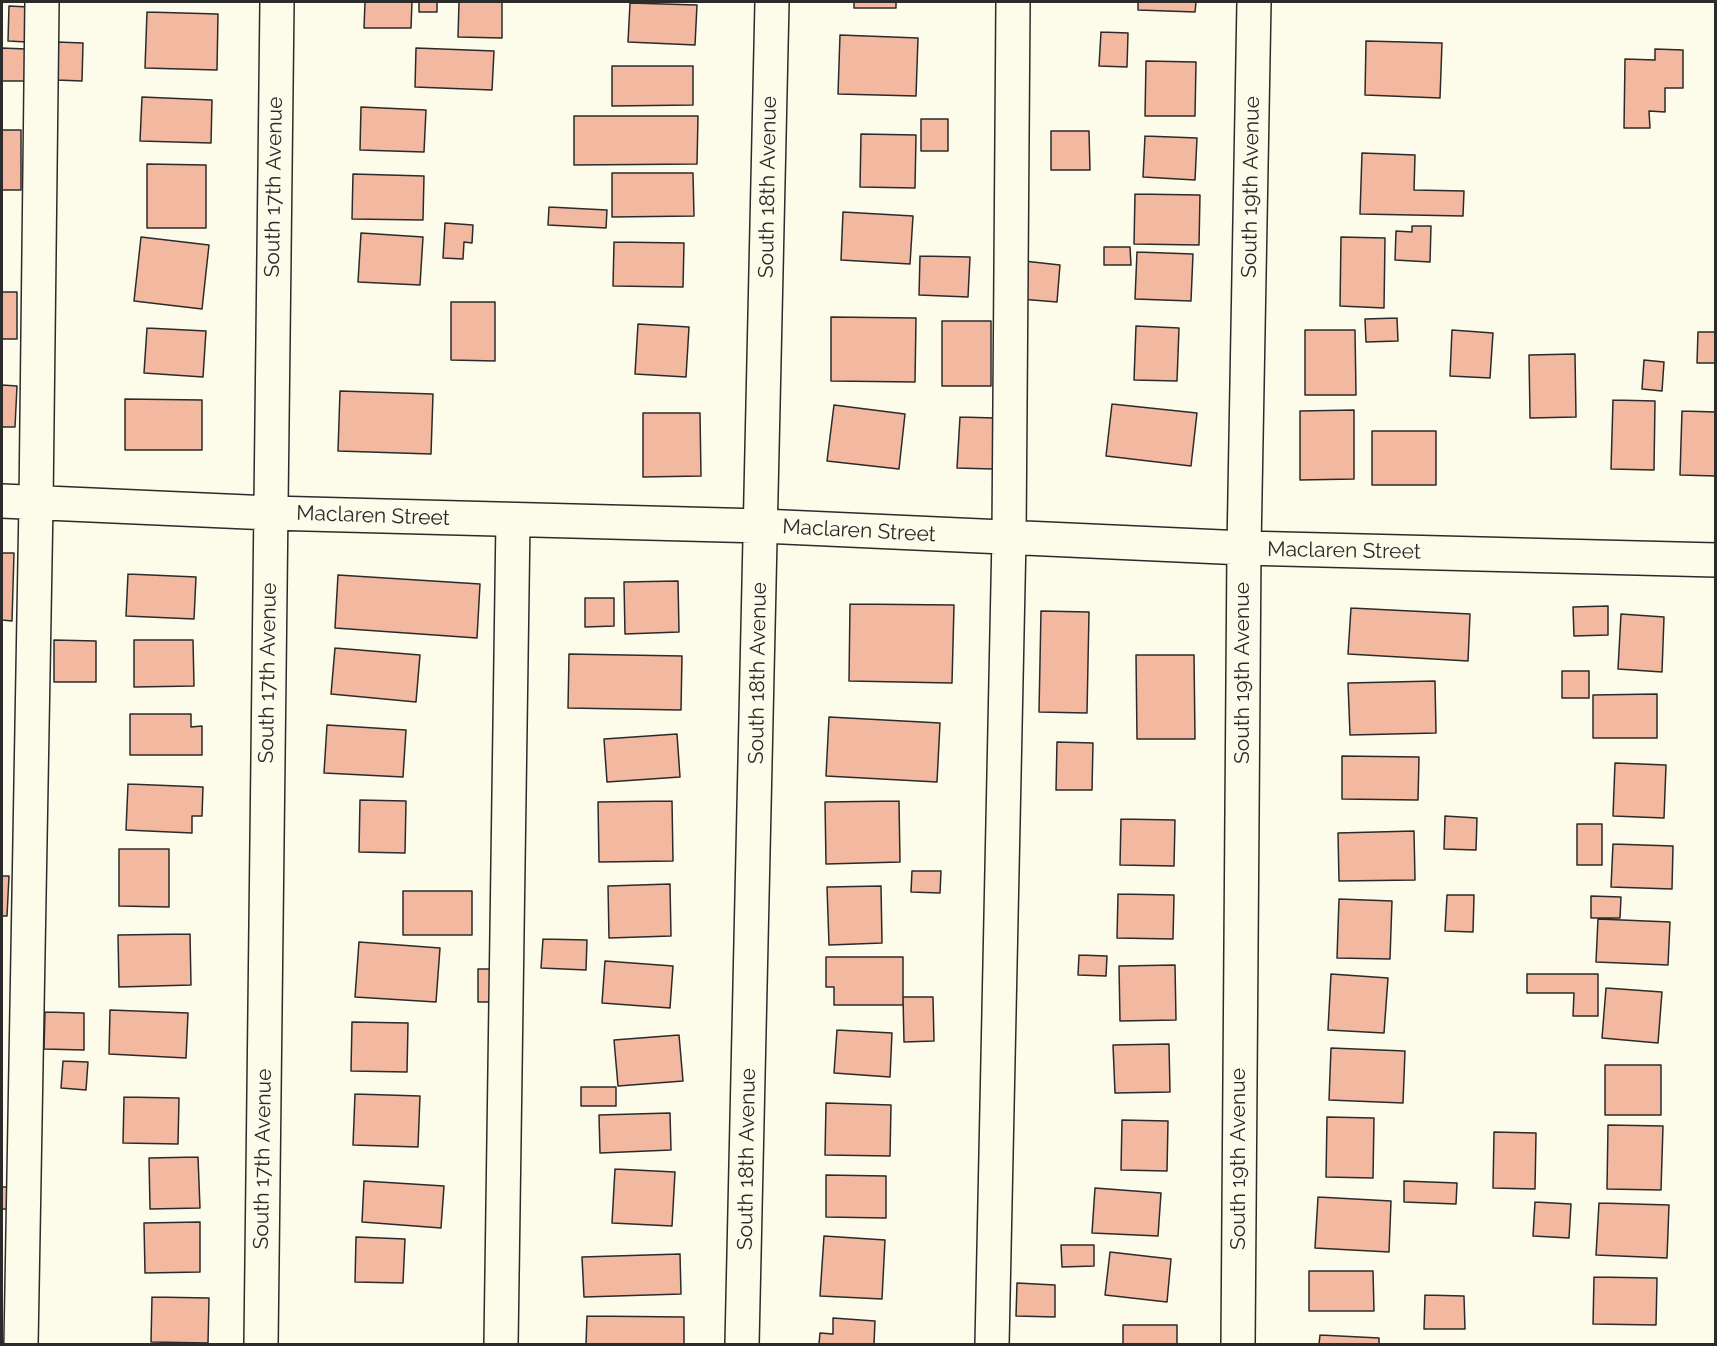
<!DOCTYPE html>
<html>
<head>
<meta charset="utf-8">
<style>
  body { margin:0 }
  #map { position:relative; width:1717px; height:1346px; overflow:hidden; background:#fdfbea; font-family:Raleway,sans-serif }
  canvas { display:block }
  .frame { position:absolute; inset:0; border:3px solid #2b2b2b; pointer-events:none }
</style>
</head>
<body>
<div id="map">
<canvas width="1717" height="1346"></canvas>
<div class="frame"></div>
</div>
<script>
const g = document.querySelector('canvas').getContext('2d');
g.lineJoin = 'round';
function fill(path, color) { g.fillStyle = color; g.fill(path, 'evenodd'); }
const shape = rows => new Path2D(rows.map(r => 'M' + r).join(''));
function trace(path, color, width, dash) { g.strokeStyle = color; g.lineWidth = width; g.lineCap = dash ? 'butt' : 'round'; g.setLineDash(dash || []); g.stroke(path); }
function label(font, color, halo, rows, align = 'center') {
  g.font = font + ' Raleway,sans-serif'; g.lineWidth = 4.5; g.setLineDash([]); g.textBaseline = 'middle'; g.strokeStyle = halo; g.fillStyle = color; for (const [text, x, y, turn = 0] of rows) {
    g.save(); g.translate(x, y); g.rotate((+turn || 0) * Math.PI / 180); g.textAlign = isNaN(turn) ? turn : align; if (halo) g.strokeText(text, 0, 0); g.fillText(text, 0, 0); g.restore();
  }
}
const building = shape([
  [365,2,412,2,411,28,364,28,365,2],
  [419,2,437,2,437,12,419,12,419,2],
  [459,2,502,2,502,38,458,37,459,2],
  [854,2,896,2,896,8,854,8,854,2],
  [1138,2,1196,2,1195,12,1138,10,1138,2],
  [630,3,697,5,695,45,628,42,630,3],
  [9,6,28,7,27,42,8,41,9,6],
  [147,12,218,14,217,70,145,68,147,12],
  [1101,32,1128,33,1127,67,1099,66,1101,32],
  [840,35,918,38,916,96,838,94,840,35],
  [1366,41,1442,43,1440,98,1365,95,1366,41],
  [57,42,83,43,82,81,56,80,57,42],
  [2,48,26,49,26,81,2,81,2,48],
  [416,48,494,51,492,90,415,87,416,48],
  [1655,49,1683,50,1683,88,1665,88,1665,112,1649,111,1650,128,1624,128,1625,59,1655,60,1655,49],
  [1146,61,1196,62,1195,116,1145,116,1146,61],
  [612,66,693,66,693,105,612,106,612,66],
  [142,97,212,100,211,143,140,141,142,97],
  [361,107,426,110,424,152,360,150,361,107],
  [574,116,698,116,697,164,574,165,574,116],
  [921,119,948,119,948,151,921,151,921,119],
  [2,130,21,130,21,190,2,190,2,130],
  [1051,131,1089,131,1090,170,1051,170,1051,131],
  [861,134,916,135,915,188,860,187,861,134],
  [1145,136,1197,138,1195,180,1143,177,1145,136],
  [1362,153,1415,155,1414,190,1464,191,1463,216,1360,214,1362,153],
  [147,164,206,165,206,228,147,228,147,164],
  [612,173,693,173,694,216,612,217,612,173],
  [353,174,424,176,423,220,352,219,353,174],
  [1135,194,1200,195,1199,245,1134,244,1135,194],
  [549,207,607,210,606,228,548,225,549,207],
  [843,212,913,216,910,264,841,260,843,212],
  [445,223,473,225,472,243,464,242,463,259,443,258,445,223],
  [1412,226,1431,226,1430,262,1395,260,1396,231,1412,232,1412,226],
  [361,233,423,237,420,285,358,282,361,233],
  [141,237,209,245,202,309,134,301,141,237],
  [1341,237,1385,238,1384,308,1340,306,1341,237],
  [614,242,684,243,683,287,613,286,614,242],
  [1104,247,1130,247,1131,265,1104,265,1104,247],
  [1137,252,1193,254,1191,301,1135,299,1137,252],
  [920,256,970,257,968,297,919,295,920,256],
  [1024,261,1060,265,1057,302,1020,299,1024,261],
  [2,292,17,292,17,339,2,339,2,292],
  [451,302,495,302,495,361,451,360,451,302],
  [831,317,916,318,915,382,831,381,831,317],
  [1397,318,1398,341,1366,342,1365,319,1397,318],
  [942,321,991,321,991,386,942,386,942,321],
  [638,324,689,327,686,377,635,374,638,324],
  [1136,326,1179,328,1177,381,1134,380,1136,326],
  [147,328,206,331,203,377,144,373,147,328],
  [1305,330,1355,330,1356,395,1305,395,1305,330],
  [1452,330,1493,333,1490,378,1450,376,1452,330],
  [1698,332,1716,332,1716,363,1697,363,1698,332],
  [1575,354,1576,417,1530,418,1529,355,1575,354],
  [1644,360,1664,362,1662,391,1642,389,1644,360],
  [2,385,17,386,15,427,2,427,2,385],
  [340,391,433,394,431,454,338,451,340,391],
  [125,399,202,400,202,450,125,450,125,399],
  [1613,400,1655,401,1654,470,1611,469,1613,400],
  [1112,404,1197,413,1191,466,1106,456,1112,404],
  [834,405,905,414,899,469,827,461,834,405],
  [1354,410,1354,479,1300,480,1300,411,1354,410],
  [1682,411,1716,412,1716,476,1680,475,1682,411],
  [643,413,700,413,701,476,643,477,643,413],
  [960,417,995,418,993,469,957,468,960,417],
  [1372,431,1436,431,1436,485,1372,485,1372,431],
  [2,553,14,553,12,621,2,620,2,553],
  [128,574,196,577,194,619,126,616,128,574],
  [338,575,480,584,477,638,335,628,338,575],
  [678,581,679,632,625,634,624,582,678,581],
  [585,598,614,598,614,626,585,627,585,598],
  [850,604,954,605,952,683,849,681,850,604],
  [1608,606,1608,635,1574,636,1573,607,1608,606],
  [1351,608,1470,614,1468,661,1348,654,1351,608],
  [1041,611,1089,612,1087,713,1039,712,1041,611],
  [1621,614,1664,617,1662,672,1618,669,1621,614],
  [54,640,96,641,96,682,54,682,54,640],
  [134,640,193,640,194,686,134,687,134,640],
  [335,648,420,655,416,702,331,694,335,648],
  [569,654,682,656,681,710,568,708,569,654],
  [1136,655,1194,655,1195,739,1137,739,1136,655],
  [1562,671,1589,671,1589,698,1562,698,1562,671],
  [1435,681,1436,733,1350,735,1348,683,1435,681],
  [1657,694,1657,738,1593,738,1593,695,1657,694],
  [130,714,191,714,191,727,202,726,202,755,130,755,130,714],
  [829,717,940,723,937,782,826,776,829,717],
  [327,725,406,730,403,777,324,773,327,725],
  [677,734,680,777,607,782,604,739,677,734],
  [1057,742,1093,743,1092,790,1056,790,1057,742],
  [1342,756,1419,757,1418,800,1342,799,1342,756],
  [1615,763,1666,765,1664,818,1613,816,1615,763],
  [128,784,203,787,202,816,192,816,192,833,126,830,128,784],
  [360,800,406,801,405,853,359,852,360,800],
  [672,801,673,861,599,862,598,802,672,801],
  [899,801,900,862,826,864,825,802,899,801],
  [1445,816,1477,818,1476,850,1444,849,1445,816],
  [1121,819,1175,820,1174,866,1120,865,1121,819],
  [1577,824,1602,824,1602,865,1577,865,1577,824],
  [1414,831,1415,880,1339,881,1338,833,1414,831],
  [1613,844,1673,846,1672,889,1611,887,1613,844],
  [119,849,169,849,169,907,119,906,119,849],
  [912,871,941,871,940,893,911,892,912,871],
  [2,876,9,876,7,916,2,916,2,876],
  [670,884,671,936,609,938,608,886,670,884],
  [881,886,882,943,829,945,827,887,881,886],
  [403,891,472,891,472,935,403,935,403,891],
  [1118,894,1174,895,1173,939,1117,938,1118,894],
  [1447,895,1474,895,1473,932,1445,931,1447,895],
  [1591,896,1621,897,1620,918,1591,918,1591,896],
  [1339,899,1392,901,1390,959,1337,958,1339,899],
  [1598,919,1670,922,1668,965,1596,962,1598,919],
  [190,934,191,985,119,987,118,935,190,934],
  [543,939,587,940,586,970,541,968,543,939],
  [359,942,440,948,436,1002,355,997,359,942],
  [1079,955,1107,956,1106,976,1078,975,1079,955],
  [826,957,903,957,903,1005,834,1005,834,987,826,987,826,957],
  [605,961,673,966,670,1008,602,1003,605,961],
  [1175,965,1176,1020,1120,1021,1119,966,1175,965],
  [478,969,500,969,500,1002,478,1002,478,969],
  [1331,974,1388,978,1384,1033,1328,1030,1331,974],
  [1527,974,1598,974,1598,1016,1573,1016,1574,993,1527,993,1527,974],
  [1606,988,1662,992,1658,1043,1602,1038,1606,988],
  [903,997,933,997,934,1041,904,1042,903,997],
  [110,1010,188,1013,186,1058,109,1054,110,1010],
  [45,1012,84,1013,84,1050,44,1049,45,1012],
  [352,1022,408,1023,407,1072,351,1071,352,1022],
  [837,1030,892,1033,890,1077,834,1073,837,1030],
  [679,1035,683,1081,618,1086,614,1040,679,1035],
  [1169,1044,1170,1092,1115,1093,1113,1045,1169,1044],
  [1331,1048,1405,1051,1403,1103,1329,1100,1331,1048],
  [63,1061,88,1062,86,1090,61,1088,63,1061],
  [1605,1065,1661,1065,1661,1115,1605,1115,1605,1065],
  [581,1087,616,1087,616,1106,581,1106,581,1087],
  [355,1094,420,1096,418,1147,353,1145,355,1094],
  [124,1097,179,1098,178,1144,123,1143,124,1097],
  [826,1103,891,1105,890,1156,825,1155,826,1103],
  [670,1113,671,1150,600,1153,599,1115,670,1113],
  [1327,1117,1374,1118,1373,1178,1326,1177,1327,1117],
  [1122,1120,1168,1121,1167,1171,1121,1170,1122,1120],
  [1608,1125,1663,1126,1661,1190,1607,1189,1608,1125],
  [1494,1132,1536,1133,1535,1189,1493,1188,1494,1132],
  [198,1157,200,1208,150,1209,149,1158,198,1157],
  [615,1169,675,1172,672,1226,612,1223,615,1169],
  [826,1175,886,1176,886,1218,826,1217,826,1175],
  [364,1181,444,1186,441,1228,362,1222,364,1181],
  [1404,1181,1457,1183,1456,1204,1404,1202,1404,1181],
  [2,1187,8,1187,7,1209,2,1209,2,1187],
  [1095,1188,1161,1193,1158,1236,1092,1233,1095,1188],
  [1318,1197,1391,1201,1389,1252,1315,1248,1318,1197],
  [1535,1202,1571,1204,1569,1238,1533,1236,1535,1202],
  [1599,1203,1669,1205,1667,1258,1596,1255,1599,1203],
  [200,1222,200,1272,145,1273,144,1223,200,1222],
  [824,1236,885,1240,882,1299,820,1296,824,1236],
  [356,1237,405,1239,403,1283,355,1282,356,1237],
  [1061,1245,1094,1245,1094,1266,1062,1267,1061,1245],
  [1110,1252,1171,1259,1167,1302,1105,1295,1110,1252],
  [680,1254,681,1294,584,1297,582,1257,680,1254],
  [1309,1271,1373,1271,1374,1311,1309,1311,1309,1271],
  [1594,1277,1657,1278,1656,1325,1593,1324,1594,1277],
  [1017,1283,1055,1285,1055,1317,1016,1316,1017,1283],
  [1425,1295,1464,1296,1465,1329,1424,1329,1425,1295],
  [152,1297,209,1298,208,1343,151,1342,152,1297],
  [587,1316,684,1317,684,1344,586,1344,587,1316],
  [833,1318,875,1321,874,1344,819,1344,820,1333,833,1334,833,1318],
  [1123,1325,1177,1325,1177,1344,1123,1344,1123,1325],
  [1320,1335,1379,1338,1379,1344,1319,1344,1320,1335]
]);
const minor = shape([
  [2,501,270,513,762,526,1244,548,1716,560],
  [21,1344,36,503,42,2],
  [261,1344,277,2],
  [501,1344,513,520],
  [742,1344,772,2],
  [992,1344,1009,537,1013,2],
  [1238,1344,1244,548,1254,2]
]);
const streetNames = [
  ["South 17th Avenue",274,187,-89],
  ["South 18th Avenue",768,187,-89],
  ["South 19th Avenue",1251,187,-89],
  ["Maclaren Street",373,516,2],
  ["Maclaren Street",859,531,3],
  ["Maclaren Street",1344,551,1],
  ["South 17th Avenue",268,673,-89],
  ["South 18th Avenue",758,673,-89],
  ["South 19th Avenue",1243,673,-90],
  ["South 17th Avenue",263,1159,-89],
  ["South 18th Avenue",747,1159,-89],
  ["South 19th Avenue",1239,1159,-90]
];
fill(building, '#f2b8a0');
trace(building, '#2b2b2b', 1.5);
trace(minor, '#2b2b2b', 36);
trace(minor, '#fdfbea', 33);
label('21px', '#2b2b2b', '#fdfbea', streetNames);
</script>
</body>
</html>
